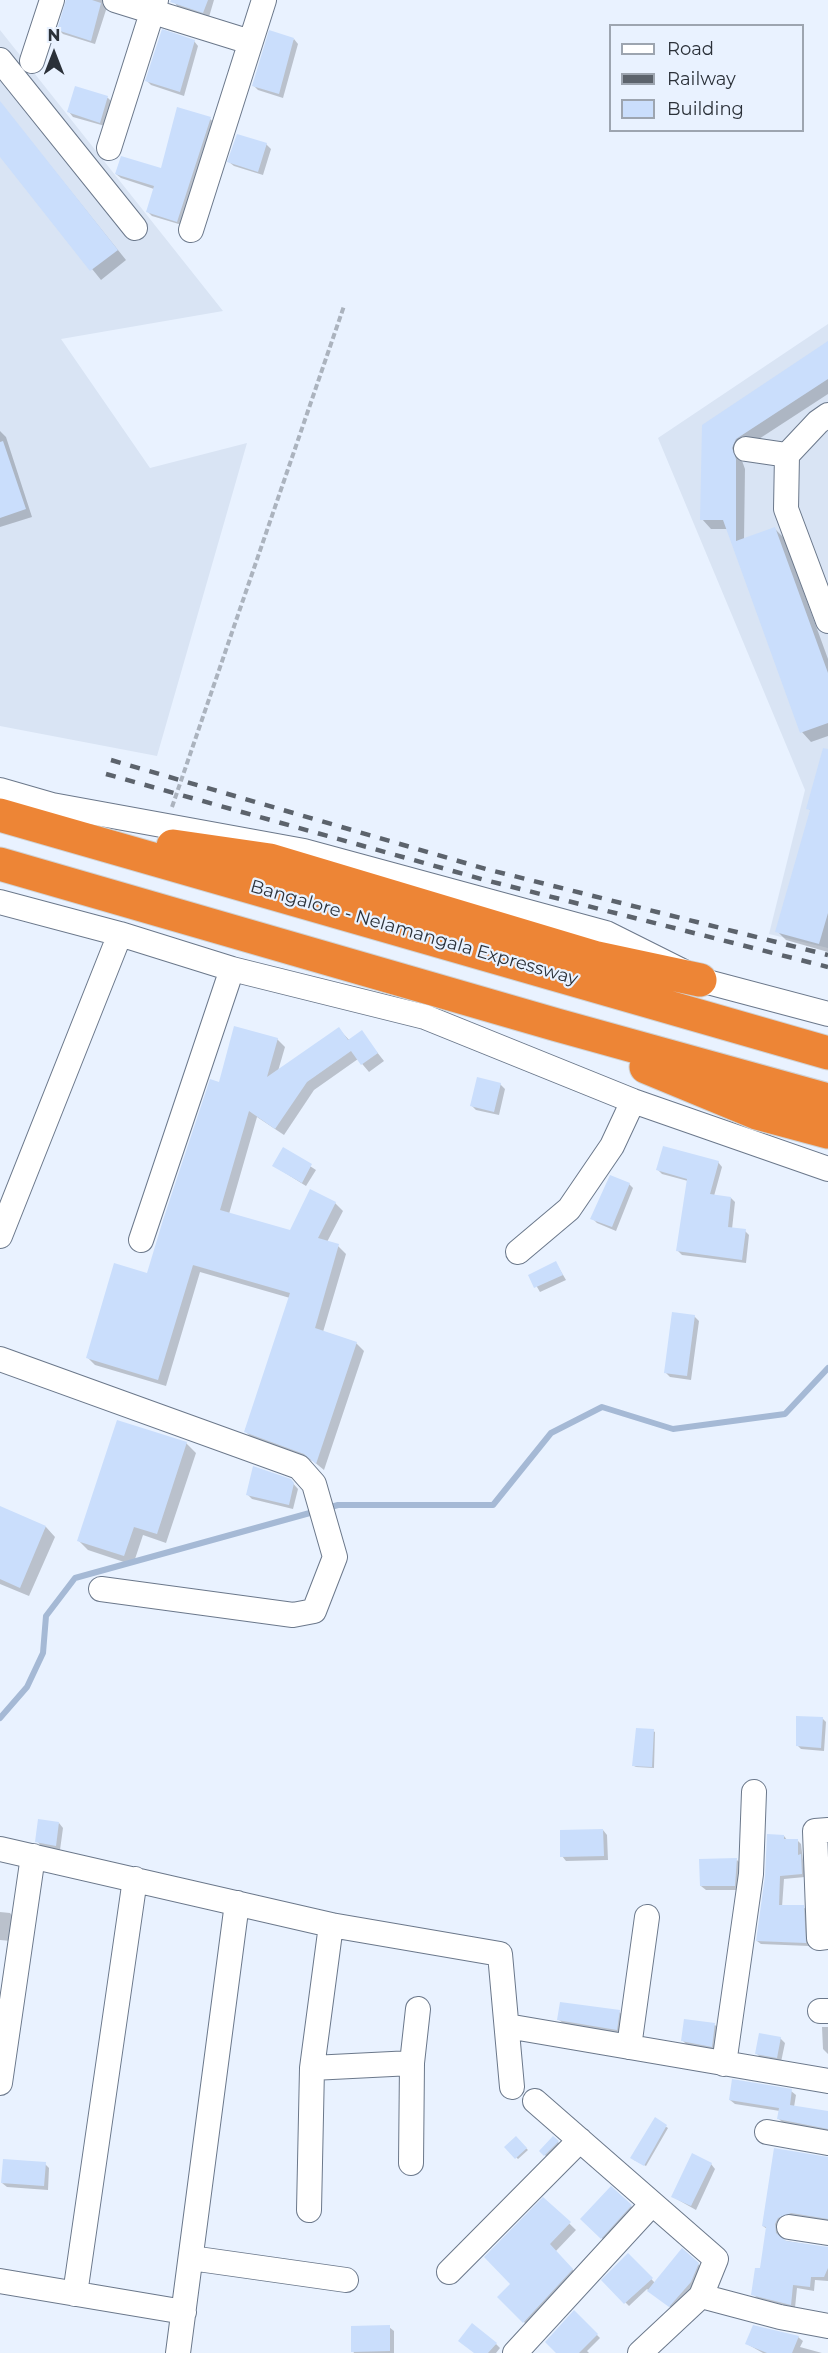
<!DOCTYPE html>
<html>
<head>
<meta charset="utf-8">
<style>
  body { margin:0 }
  #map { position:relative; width:828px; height:2353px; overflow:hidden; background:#e9f2ff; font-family:Montserrat,sans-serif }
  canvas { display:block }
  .legend { position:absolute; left:609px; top:24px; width:195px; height:108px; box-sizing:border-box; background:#e9f2ff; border:2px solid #9da5b0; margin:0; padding:8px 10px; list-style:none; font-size:18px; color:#2b3139 }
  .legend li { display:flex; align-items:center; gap:12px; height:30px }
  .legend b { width:30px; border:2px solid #9da5b0 }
  .north { position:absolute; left:24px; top:24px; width:60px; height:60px; -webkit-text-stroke:4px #e9f2ff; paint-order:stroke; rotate:0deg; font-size:16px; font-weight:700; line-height:24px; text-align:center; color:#2b3139 }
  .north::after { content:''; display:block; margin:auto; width:21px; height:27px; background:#2b3139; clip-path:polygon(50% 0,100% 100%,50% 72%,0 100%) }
</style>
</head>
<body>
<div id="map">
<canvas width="828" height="2353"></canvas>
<ul class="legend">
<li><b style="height:8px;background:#fff"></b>Road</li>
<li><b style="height:8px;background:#5c636c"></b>Railway</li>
<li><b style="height:16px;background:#cadefc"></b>Building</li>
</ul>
<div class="north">N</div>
</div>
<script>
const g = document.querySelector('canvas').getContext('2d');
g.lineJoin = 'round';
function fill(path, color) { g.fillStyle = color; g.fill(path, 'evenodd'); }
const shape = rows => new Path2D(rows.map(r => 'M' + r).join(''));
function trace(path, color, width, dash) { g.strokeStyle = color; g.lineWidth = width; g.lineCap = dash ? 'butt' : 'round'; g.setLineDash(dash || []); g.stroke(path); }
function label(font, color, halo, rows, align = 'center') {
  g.font = font + ' Montserrat,sans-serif'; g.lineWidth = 4.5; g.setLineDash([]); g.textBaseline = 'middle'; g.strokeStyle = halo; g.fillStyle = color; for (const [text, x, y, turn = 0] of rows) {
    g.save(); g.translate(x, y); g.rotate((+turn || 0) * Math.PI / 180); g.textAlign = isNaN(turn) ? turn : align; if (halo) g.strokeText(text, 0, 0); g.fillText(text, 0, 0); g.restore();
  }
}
const built = shape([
  [0,30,223,311,61,339,150,468,247,443,157,756,0,726],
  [828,324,828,948,769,934,805,790,658,438]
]);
const shadow = shape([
  [67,0,106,0,106,10,95,44,63,34,59,30],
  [173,0,214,0,209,17,177,6],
  [294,39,298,44,283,98,258,90,253,85],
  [194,41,198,46,184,96,151,85,147,81],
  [76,88,108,98,112,102,105,126,73,117,69,112],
  [0,103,126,260,101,280,0,155],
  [210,119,215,123,182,225,152,216,147,211,154,189,121,178,116,174,162,170],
  [266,144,271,149,263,175,234,166,229,162],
  [828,342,828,394,745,448,741,458,745,469,744,540,775,529,784,538,828,659,828,736,811,742,802,732,727,529,711,529,702,519,703,426],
  [0,431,6,437,32,517,0,527],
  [828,760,828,952,786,940,777,931,811,811,808,808],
  [339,1029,350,1041,361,1032,384,1061,369,1072,358,1059,314,1090,284,1135,257,1117,229,1214,290,1232,311,1191,335,1203,343,1211,327,1242,338,1246,346,1254,323,1332,356,1343,364,1351,324,1470,313,1461,253,1439,245,1431,290,1298,200,1272,166,1386,95,1365,88,1358,148,1275,220,1084,277,1039,285,1047,278,1071],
  [500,1084,505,1089,499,1115,476,1110,471,1105],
  [284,1149,316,1170,306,1186,274,1166],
  [718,1162,722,1167,714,1196,731,1198,735,1202,732,1229,745,1231,749,1235,746,1263,682,1255,678,1251,688,1181,662,1174,658,1170],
  [629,1184,633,1188,616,1231,597,1223,592,1218],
  [556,1263,566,1280,540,1292,530,1275],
  [694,1316,699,1321,691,1380,670,1377,666,1373],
  [186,1443,196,1453,166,1543,143,1535,133,1565,88,1550,79,1541],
  [290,1480,298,1489,293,1509,252,1499,248,1495],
  [0,1508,46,1527,55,1537,29,1596,0,1584],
  [822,1718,826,1722,824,1751,801,1749,797,1745],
  [653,1731,655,1732,654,1768,636,1767,634,1766],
  [59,1823,63,1828,60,1850,41,1846,37,1841],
  [603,1830,607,1835,608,1860,566,1861,562,1856],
  [784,1836,787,1840,797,1840,801,1844,805,1877,784,1879,782,1907,803,1907,807,1910,809,1946,761,1944,757,1941],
  [737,1860,741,1864,739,1890,706,1890,701,1886],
  [0,1912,10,1913,14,1918,11,1941,0,1940],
  [619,2012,624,2016,621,2034,564,2024,559,2020],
  [715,2025,719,2029,716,2050,687,2045,683,2041],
  [822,2027,828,2027,828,2054,823,2049],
  [780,2038,785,2043,781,2062,761,2058,757,2054],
  [791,2091,796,2095,794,2107,828,2113,828,2132,783,2123,779,2119,780,2111,735,2104,730,2100],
  [655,2120,668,2128,646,2166,634,2160],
  [516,2138,528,2150,518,2159,506,2147],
  [554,2138,560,2144,547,2157,541,2151],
  [828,2158,828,2223,779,2230,781,2240,828,2248,828,2281,815,2280,814,2291,797,2288,795,2308,757,2298,753,2294,762,2270,767,2229,763,2226],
  [45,2164,49,2168,48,2190,7,2187,2,2183],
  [711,2164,715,2169,696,2210,673,2197],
  [544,2199,576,2230,555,2252,579,2276,530,2328,499,2297,513,2284],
  [631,2206,635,2210,606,2242,582,2219],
  [628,2255,655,2283,698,2264,703,2269,695,2287,674,2310,647,2289,629,2306,603,2280],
  [574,2312,600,2338,587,2351,589,2353,559,2353],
  [389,2327,394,2331,394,2353,354,2353,353,2351],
  [798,2337,803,2341,800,2347,822,2353,763,2353,747,2344],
  [496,2344,500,2348,496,2353,474,2353]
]);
const stream = shape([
  [327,1508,338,1505,493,1505,551,1433,602,1407,673,1429,785,1414,828,1368],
  [0,1718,27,1687,43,1653,46,1616,75,1578,317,1511]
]);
const building = shape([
  [66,0,92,0,101,3,91,41,57,30],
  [171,0,208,0,203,13,170,2],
  [162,29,195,40,180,92,145,81],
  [269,30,294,38,279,94,252,86],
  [75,86,108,96,100,123,67,112],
  [0,101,118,250,90,271,0,157],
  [177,107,211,117,177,222,146,212,154,186,115,174,121,156,161,168],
  [237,134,267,143,258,172,227,162],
  [828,341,828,379,736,439,732,448,736,459,736,541,775,527,828,673,828,723,800,733,723,520,700,520,702,425],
  [3,441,26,509,0,518,0,442],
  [823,748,828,749,828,913,819,944,775,932,810,810,806,809],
  [234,1026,278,1038,267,1077,339,1027,348,1040,362,1030,378,1053,361,1065,351,1051,307,1082,275,1129,249,1111,220,1210,290,1230,310,1189,336,1202,318,1238,339,1244,315,1328,357,1342,316,1464,304,1454,244,1432,290,1293,193,1265,158,1380,86,1358,114,1263,147,1273,163,1220,210,1079,219,1082],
  [477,1077,501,1083,494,1112,470,1106],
  [663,1146,719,1161,710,1194,731,1197,728,1227,746,1229,742,1260,676,1251,687,1179,656,1170],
  [283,1147,312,1164,302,1183,272,1166],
  [610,1175,630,1183,612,1227,590,1219],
  [556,1261,563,1275,534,1288,528,1275],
  [672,1312,695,1315,687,1376,664,1373],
  [117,1420,187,1442,157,1534,134,1527,124,1556,77,1541],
  [253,1466,291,1479,294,1483,289,1505,246,1495],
  [0,1506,46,1526,20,1588,0,1579],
  [796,1716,823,1717,821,1748,796,1746],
  [636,1728,654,1729,652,1767,632,1766],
  [38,1819,59,1822,56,1846,35,1842],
  [603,1829,604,1856,560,1857,560,1830],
  [767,1834,784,1835,784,1839,798,1839,798,1855,801,1854,802,1874,780,1876,779,1905,804,1905,806,1943,756,1941,765,1876],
  [737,1858,735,1886,700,1886,699,1859],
  [560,2002,620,2010,617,2030,557,2020],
  [684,2019,715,2023,712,2047,681,2041],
  [759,2033,781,2037,777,2058,755,2054],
  [732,2079,792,2089,790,2105,828,2111,828,2129,777,2119,779,2108,729,2100],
  [655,2117,667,2125,644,2166,630,2158],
  [516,2136,527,2148,515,2159,504,2147],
  [553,2136,559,2141,544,2156,539,2151],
  [774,2148,828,2157,828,2219,791,2213,778,2218,775,2224,776,2233,786,2241,828,2247,828,2268,824,2277,811,2277,810,2287,793,2285,791,2305,751,2295,755,2268,760,2268,766,2227,762,2226],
  [692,2153,712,2163,691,2206,671,2197],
  [3,2159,46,2162,44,2186,1,2183],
  [611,2186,632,2205,601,2239,580,2219],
  [543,2197,571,2222,550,2244,573,2269,523,2323,497,2297,510,2284,484,2257],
  [682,2248,699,2263,691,2282,669,2307,647,2291],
  [628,2253,653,2278,624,2304,601,2280],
  [574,2310,598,2334,579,2353,556,2353,545,2342],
  [472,2323,497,2343,488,2353,474,2353,458,2341],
  [390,2325,390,2351,351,2352,351,2326],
  [753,2325,799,2336,792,2353,767,2353,745,2344]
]);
const path = shape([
  [172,807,344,306]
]);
const minor = shape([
  [115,0,250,42],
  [0,60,135,228],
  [32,61,52,0],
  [109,148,156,0],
  [191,230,264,0],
  [828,415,818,422,787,455,786,509,828,621],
  [746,449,787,455],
  [0,790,52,805,304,851,606,933,700,980,828,1014],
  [0,902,120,934,232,969,425,1017,633,1101,828,1169],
  [0,1236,120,934],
  [141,1240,232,969],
  [518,1252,569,1209,612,1146,633,1101],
  [0,1359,299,1467,314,1484,335,1557,314,1611,293,1615,101,1589],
  [828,1830,815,1831,819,1938,828,1937],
  [0,1849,331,1925,500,1954,512,2087],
  [820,2011,828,2011],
  [507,2026,828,2081],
  [629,2047,647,1917],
  [724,2064,751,1874,754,1792],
  [312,2068,412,2063,418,2009],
  [0,2083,33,1856],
  [535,2101,716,2259,701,2296,640,2353],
  [767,2132,828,2143],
  [411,2163,412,2063],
  [309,2210,312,2068,331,1925],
  [789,2227,828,2233],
  [191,2258,346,2280],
  [449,2272,580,2140],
  [0,2281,184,2312],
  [75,2294,135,1879],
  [701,2296,780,2317,828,2326],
  [178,2353,237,1903],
  [515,2353,652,2204]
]);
const highway = shape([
  [0,815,828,1053],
  [173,846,270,860,597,958,700,980],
  [0,864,557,1025,828,1100],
  [646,1067,757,1113,828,1132]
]);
const rail = shape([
  [111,760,486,869,828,955],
  [106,774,485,880,828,967]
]);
const streetNames = [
  ["Bangalore - Nelamangala Expressway",414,933,16]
];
fill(built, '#d9e4f4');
fill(shadow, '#0003');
trace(stream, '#a5b9d5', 6);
fill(building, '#cadefc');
trace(minor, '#6b788b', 26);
trace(highway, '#d0d2d3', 35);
trace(path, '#abb3be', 4, [6, 3]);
trace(minor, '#fff', 24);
trace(highway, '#ed8536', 33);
trace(rail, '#5c636c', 4.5, [10, 10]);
label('18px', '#2b3139', '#e9f2ff', streetNames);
</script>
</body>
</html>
